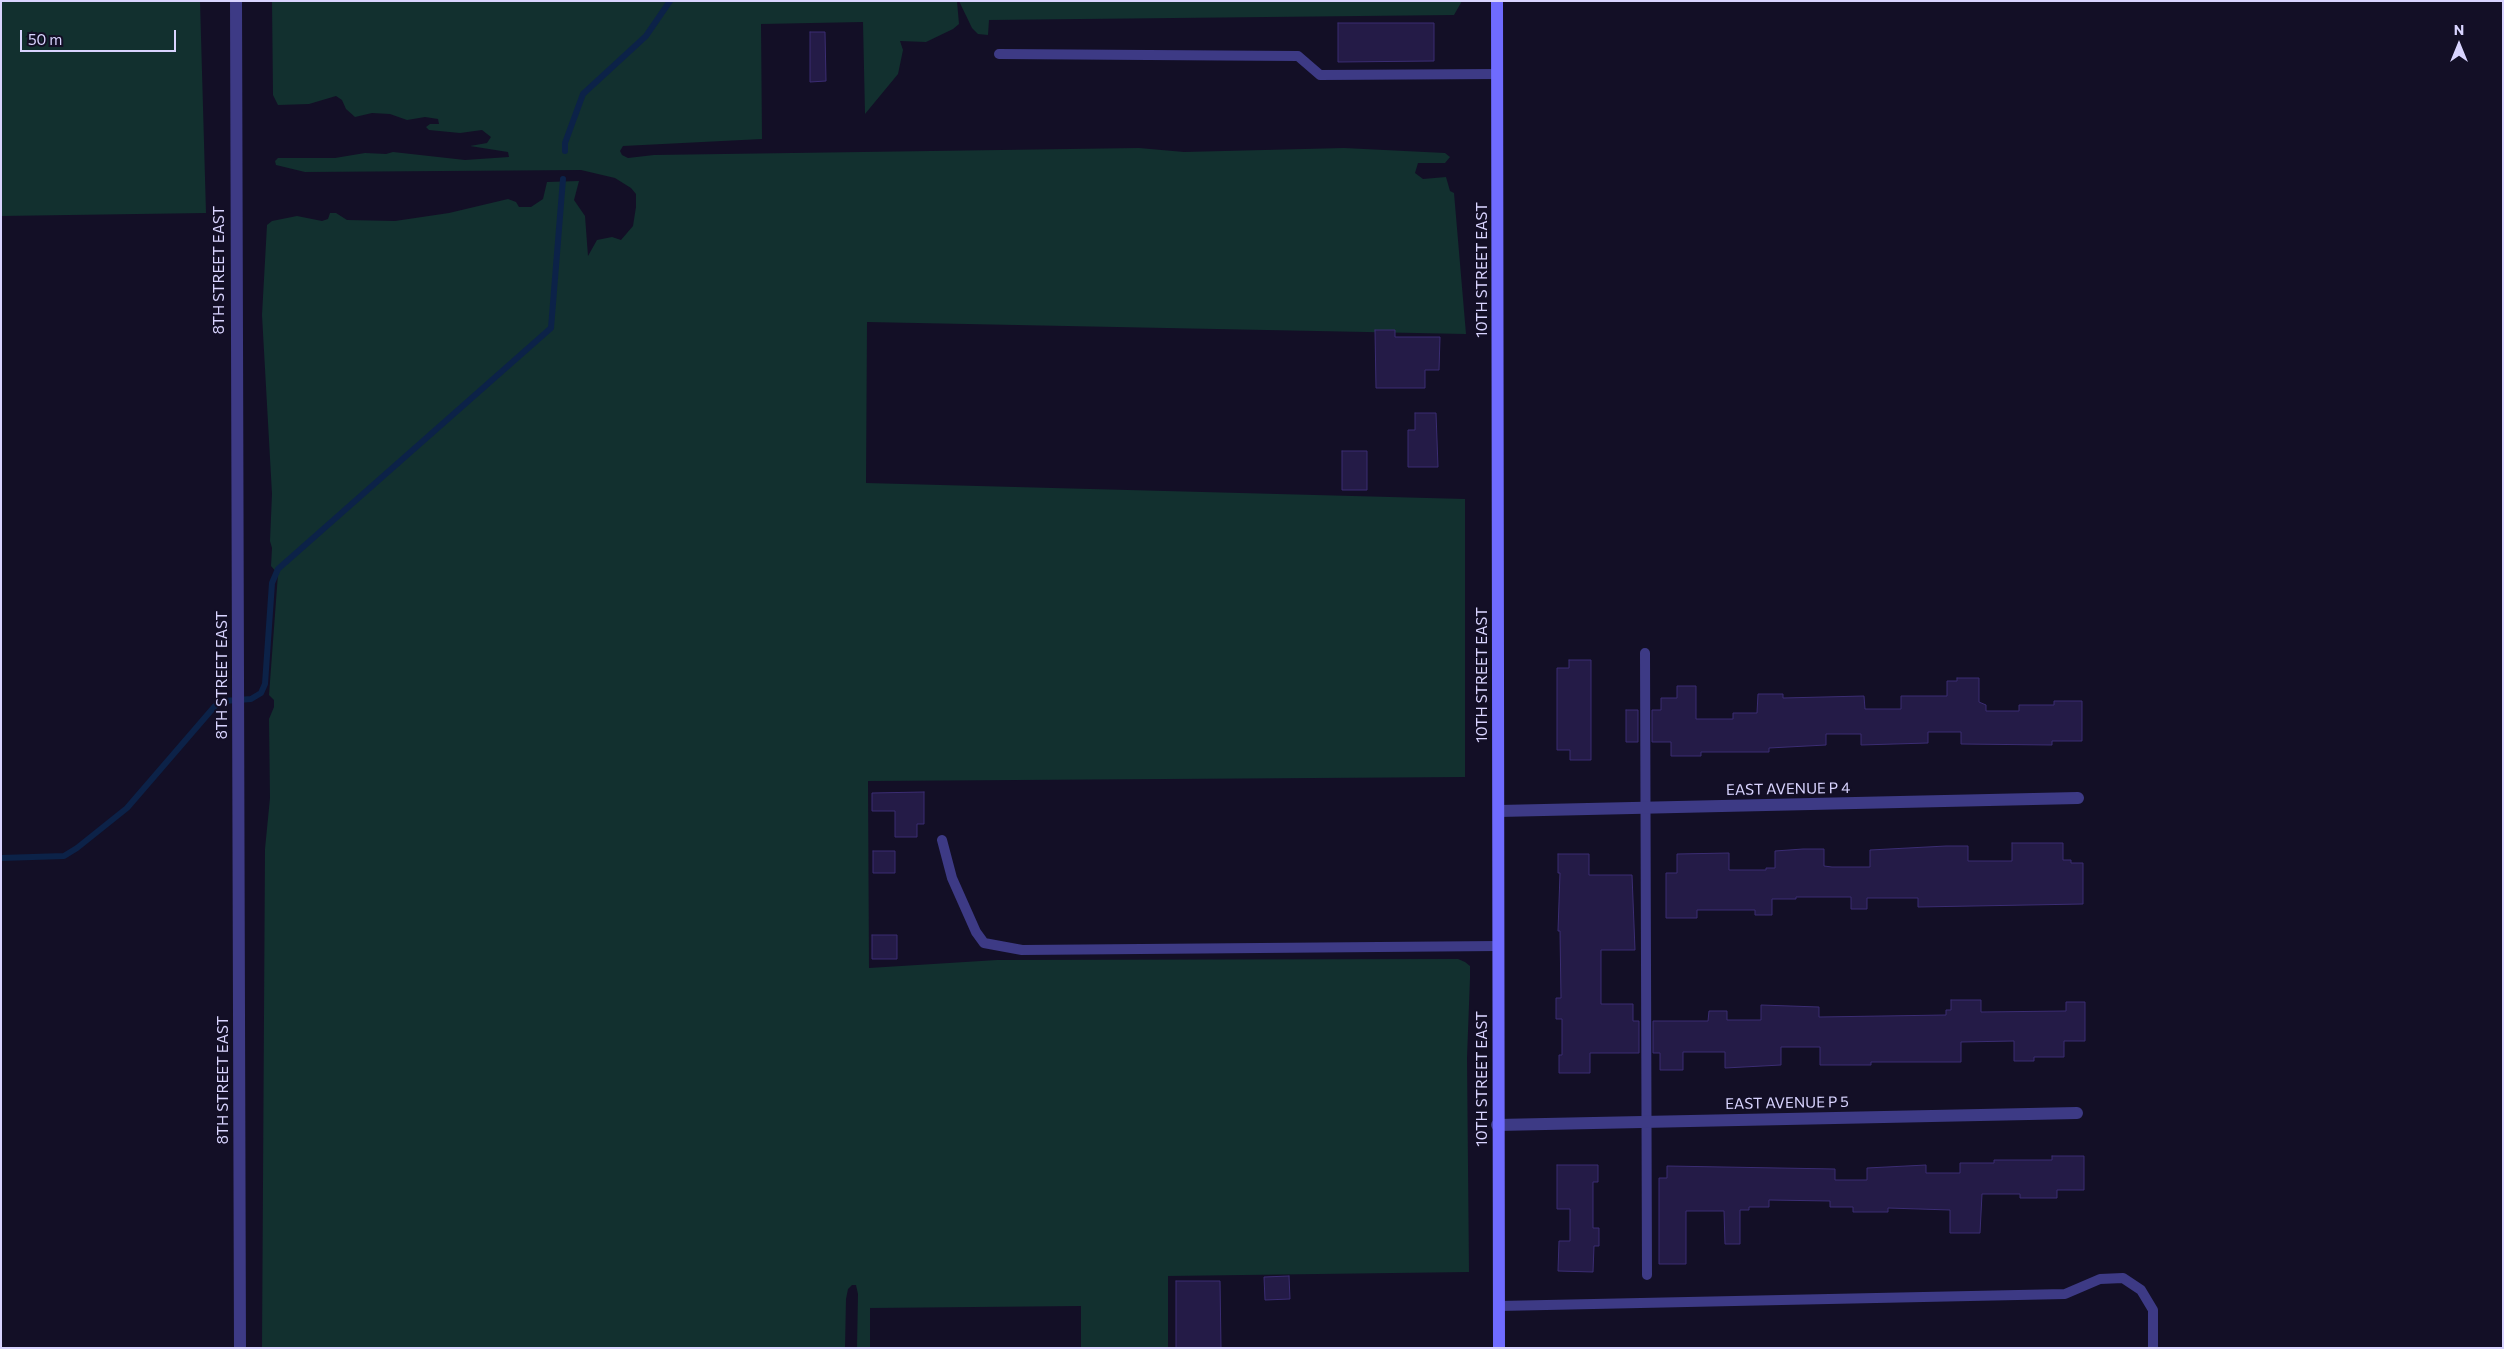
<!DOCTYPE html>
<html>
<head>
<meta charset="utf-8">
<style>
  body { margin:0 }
  #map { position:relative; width:2504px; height:1349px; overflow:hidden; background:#130f26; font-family:Commissioner,sans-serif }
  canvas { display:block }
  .frame { position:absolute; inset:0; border:2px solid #d9d4ff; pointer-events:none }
  .north { position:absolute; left:2434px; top:20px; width:50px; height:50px; -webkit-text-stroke:4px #130f26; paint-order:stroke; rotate:0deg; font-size:14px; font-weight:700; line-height:20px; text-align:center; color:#d9d4ff }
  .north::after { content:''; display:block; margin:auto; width:18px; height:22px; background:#d9d4ff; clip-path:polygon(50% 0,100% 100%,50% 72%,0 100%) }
  .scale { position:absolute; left:20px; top:30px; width:156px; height:22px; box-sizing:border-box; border:2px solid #d9d4ff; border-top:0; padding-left:6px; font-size:15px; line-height:18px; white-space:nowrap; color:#d9d4ff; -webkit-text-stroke:4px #130f26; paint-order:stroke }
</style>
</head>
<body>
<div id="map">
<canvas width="2504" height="1349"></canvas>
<div class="frame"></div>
<div class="north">N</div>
<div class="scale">50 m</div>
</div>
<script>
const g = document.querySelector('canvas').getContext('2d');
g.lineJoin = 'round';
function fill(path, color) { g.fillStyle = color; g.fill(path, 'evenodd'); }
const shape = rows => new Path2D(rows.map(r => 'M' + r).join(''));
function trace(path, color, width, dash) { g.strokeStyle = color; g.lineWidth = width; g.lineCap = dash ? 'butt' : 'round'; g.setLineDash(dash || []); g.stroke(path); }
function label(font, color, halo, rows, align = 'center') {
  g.font = font + ' Commissioner,sans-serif'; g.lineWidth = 4; g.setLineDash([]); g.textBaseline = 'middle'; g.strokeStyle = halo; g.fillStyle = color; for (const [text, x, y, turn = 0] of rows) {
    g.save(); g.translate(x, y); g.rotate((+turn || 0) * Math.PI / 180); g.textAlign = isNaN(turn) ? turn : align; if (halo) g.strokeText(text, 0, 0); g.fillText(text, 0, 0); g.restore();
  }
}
const green = shape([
  [1,1,200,1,206,213,1,216],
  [272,1,957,1,959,24,953,29,926,42,900,41,903,50,898,74,865,114,863,22,761,24,762,139,623,146,620,151,622,155,628,158,654,155,1139,148,1184,152,1344,148,1445,153,1450,157,1445,163,1418,163,1415,173,1423,179,1446,177,1450,191,1454,193,1466,334,867,322,866,483,1465,499,1465,777,868,781,869,968,997,960,1458,959,1465,962,1470,966,1470,978,1467,1058,1469,1272,1168,1276,1168,1348,1081,1348,1081,1306,870,1308,870,1348,857,1348,858,1294,856,1285,852,1285,848,1289,846,1299,845,1348,262,1348,265,849,270,798,269,719,274,707,274,700,269,695,278,574,271,566,272,548,270,541,272,494,262,315,267,225,272,221,297,216,322,221,328,219,330,213,336,213,347,220,395,221,449,213,508,199,516,202,519,207,531,207,543,199,547,182,579,181,574,200,585,216,588,256,597,240,612,237,621,240,633,226,636,207,636,194,631,188,615,178,581,170,305,172,276,165,275,161,278,158,335,158,365,153,386,154,393,152,465,160,509,157,508,152,470,146,487,143,491,137,482,130,460,133,429,130,426,127,430,124,439,124,438,119,425,117,407,120,390,114,372,113,355,117,346,109,342,100,336,96,309,104,278,105,273,95],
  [959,1,1462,1,1454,15,989,20,988,35,978,34,972,28]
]);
const stream = shape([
  [565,151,565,143,583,94,646,36,670,1],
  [1,858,64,856,77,848,127,808,215,706,224,701,251,699,261,693,265,684,272,583,278,569,551,328,563,179]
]);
const building = shape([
  [1338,23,1434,23,1434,61,1338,62,1338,23],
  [810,32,825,32,826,81,810,82,810,32],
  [1375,330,1395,330,1395,337,1440,337,1439,370,1425,370,1425,388,1376,388,1375,330],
  [1415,413,1436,413,1438,467,1408,467,1408,430,1415,430,1415,413],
  [1342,451,1367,451,1367,490,1342,490,1342,451],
  [1569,660,1591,660,1591,760,1570,760,1570,750,1557,750,1557,668,1569,668,1569,660],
  [1957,678,1979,678,1979,702,1986,705,1986,711,2019,711,2019,705,2054,705,2054,701,2082,701,2082,741,2052,741,2052,745,1961,744,1961,732,1928,732,1928,743,1861,745,1861,734,1826,734,1826,745,1769,748,1769,752,1701,752,1701,756,1671,756,1671,742,1652,742,1652,710,1661,710,1661,698,1677,698,1677,686,1696,686,1696,719,1733,719,1733,713,1757,713,1758,694,1783,694,1783,698,1864,696,1865,709,1901,709,1901,696,1947,696,1947,681,1957,681,1957,678],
  [1626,710,1638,710,1638,742,1626,742,1626,710],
  [924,792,924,824,917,824,917,837,895,837,895,811,872,811,872,793,924,792],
  [2012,843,2063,843,2063,860,2071,860,2071,863,2083,863,2083,904,1918,907,1918,898,1867,898,1867,909,1851,909,1851,897,1796,897,1796,899,1772,899,1772,915,1755,915,1755,910,1697,910,1697,918,1666,918,1666,873,1677,873,1677,854,1729,853,1729,870,1766,870,1766,868,1775,868,1775,851,1803,849,1824,849,1824,866,1832,867,1870,867,1870,850,1946,846,1968,846,1968,861,2012,861,2012,843],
  [873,851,895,851,895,873,873,873,873,851],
  [1558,854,1589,854,1589,875,1632,875,1635,950,1601,950,1601,1004,1633,1004,1633,1021,1639,1021,1639,1053,1590,1053,1590,1073,1559,1073,1559,1055,1562,1055,1562,1019,1556,1019,1556,998,1561,998,1560,931,1558,931,1560,873,1558,873,1558,854],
  [872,935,897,935,897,959,872,959,872,935],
  [1951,1000,1981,1000,1981,1012,2066,1011,2066,1002,2085,1002,2085,1041,2064,1041,2064,1057,2034,1057,2034,1061,2014,1061,2014,1041,1961,1042,1961,1062,1871,1062,1871,1065,1820,1065,1820,1047,1781,1047,1781,1065,1725,1068,1725,1052,1683,1052,1683,1070,1660,1070,1660,1053,1653,1053,1653,1021,1708,1021,1709,1011,1727,1011,1727,1020,1761,1020,1761,1005,1819,1007,1819,1017,1946,1015,1946,1010,1951,1010,1951,1000],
  [2052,1156,2084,1156,2084,1190,2057,1190,2057,1198,2020,1198,2020,1194,1982,1194,1980,1233,1950,1233,1950,1210,1888,1208,1888,1212,1853,1212,1853,1207,1830,1207,1830,1201,1769,1200,1769,1207,1749,1207,1749,1210,1740,1210,1740,1244,1725,1244,1724,1211,1686,1211,1686,1264,1659,1264,1659,1178,1667,1178,1667,1166,1835,1169,1835,1180,1867,1180,1867,1168,1926,1165,1926,1173,1960,1173,1960,1163,1994,1163,1994,1160,2052,1160,2052,1156],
  [1557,1165,1598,1165,1598,1182,1593,1182,1593,1228,1599,1228,1599,1246,1594,1246,1593,1272,1558,1271,1559,1241,1570,1241,1570,1209,1557,1209,1557,1165],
  [1289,1276,1290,1299,1265,1300,1264,1277,1289,1276],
  [1176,1281,1220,1281,1221,1348,1176,1348,1176,1281]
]);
const lane = shape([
  [999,54,1298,56,1320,75,1498,74],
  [1645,653,1647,1275],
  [942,840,952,878,976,932,984,943,1022,950,1498,946],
  [1499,1306,2065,1294,2100,1279,2123,1278,2141,1290,2153,1310,2153,1348]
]);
const street = shape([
  [236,1,240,1348],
  [1499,811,2078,798],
  [1497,1125,2077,1113]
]);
const secondary = shape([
  [1497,1,1499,1348]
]);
const streetNames = [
  ["8TH STREET EAST",219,270,-90],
  ["10TH STREET EAST",1482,270,-90],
  ["8TH STREET EAST",222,675,-90],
  ["10TH STREET EAST",1482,675,-90],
  ["EAST AVENUE P 4",1788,789,-1],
  ["10TH STREET EAST",1482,1079,-90],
  ["8TH STREET EAST",223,1080,-90],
  ["EAST AVENUE P 5",1787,1103,-1]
];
fill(green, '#12302f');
trace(stream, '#0c2248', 6);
fill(building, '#241b47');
trace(building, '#3b2d73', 1);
trace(lane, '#3d3a85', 10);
trace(street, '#3d3a85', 12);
trace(secondary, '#6f6bff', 12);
label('15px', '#d9d4ff', '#130f26', streetNames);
</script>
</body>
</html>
